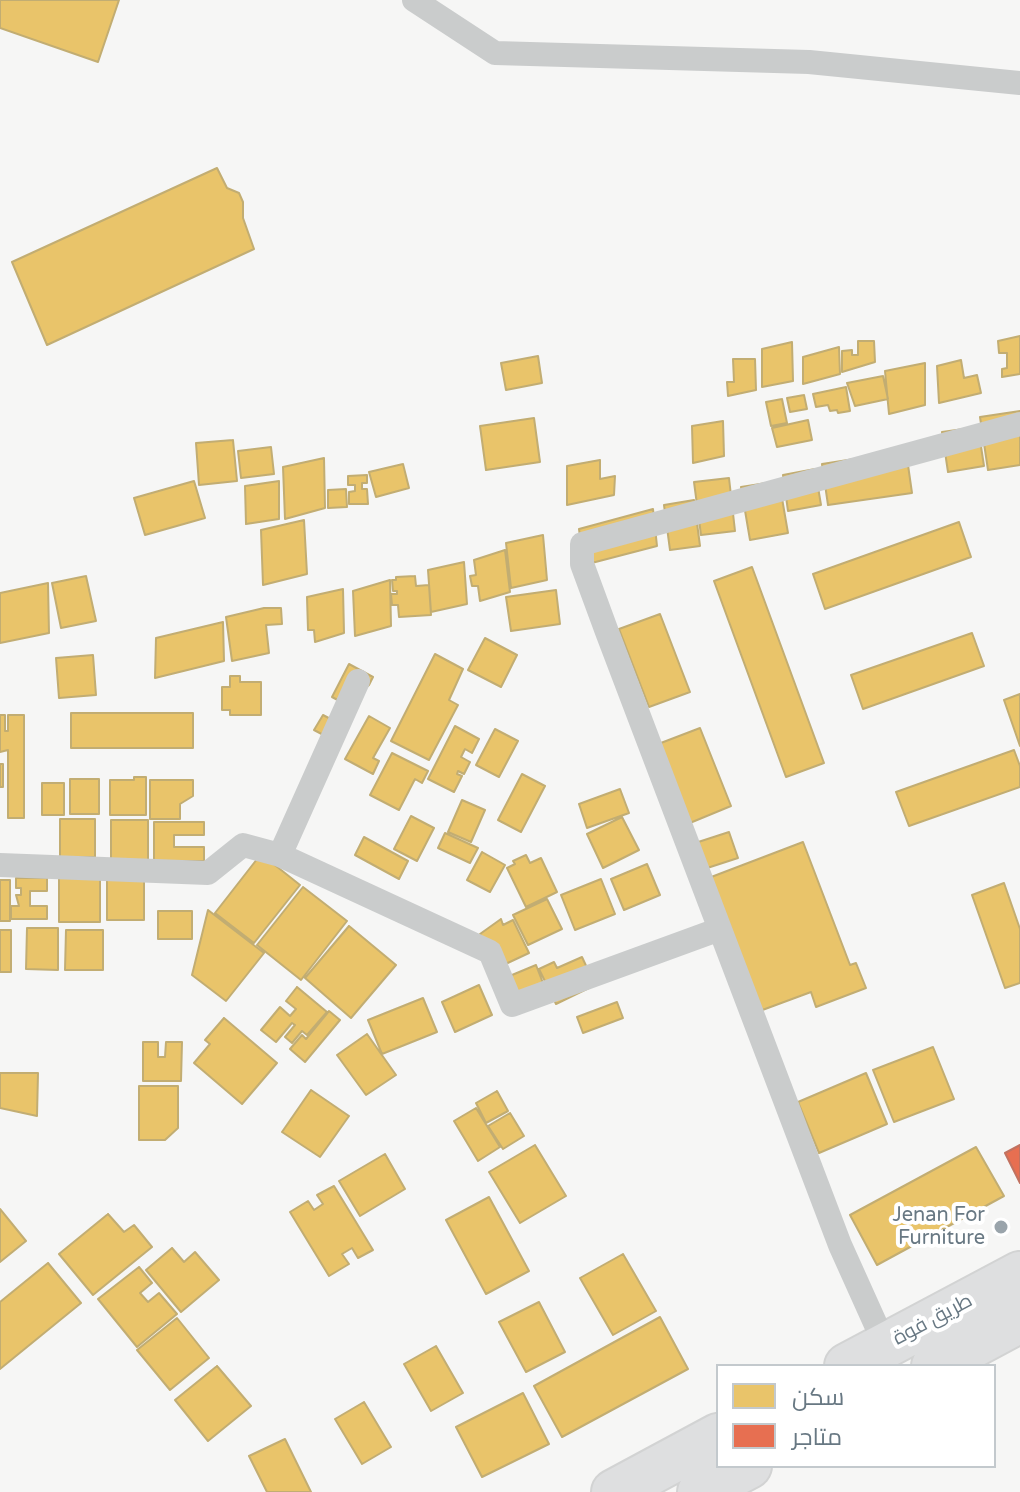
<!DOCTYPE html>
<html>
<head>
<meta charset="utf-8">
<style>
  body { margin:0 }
  #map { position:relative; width:1020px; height:1492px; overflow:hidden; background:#f6f6f5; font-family:"Varela Round",Cairo,sans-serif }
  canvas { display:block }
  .legend { position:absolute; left:716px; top:1364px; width:280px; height:104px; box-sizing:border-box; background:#fff; border:2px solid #c3c9cd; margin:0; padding:10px 14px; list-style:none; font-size:24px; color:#687883 }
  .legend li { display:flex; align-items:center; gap:16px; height:40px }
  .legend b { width:40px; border:2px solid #c3c9cd }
</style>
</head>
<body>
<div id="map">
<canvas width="1020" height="1492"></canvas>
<ul class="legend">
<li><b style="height:22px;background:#e9c46a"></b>سكن</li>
<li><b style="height:22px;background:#e76f51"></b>متاجر</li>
</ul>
</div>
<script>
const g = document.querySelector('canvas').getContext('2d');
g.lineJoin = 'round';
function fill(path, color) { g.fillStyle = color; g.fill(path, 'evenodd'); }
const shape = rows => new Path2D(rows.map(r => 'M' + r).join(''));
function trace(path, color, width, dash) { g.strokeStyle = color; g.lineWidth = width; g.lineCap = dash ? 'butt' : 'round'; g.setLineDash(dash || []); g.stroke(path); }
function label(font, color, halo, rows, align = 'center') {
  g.font = font + ' "Varela Round",Cairo,sans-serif'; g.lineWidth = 8; g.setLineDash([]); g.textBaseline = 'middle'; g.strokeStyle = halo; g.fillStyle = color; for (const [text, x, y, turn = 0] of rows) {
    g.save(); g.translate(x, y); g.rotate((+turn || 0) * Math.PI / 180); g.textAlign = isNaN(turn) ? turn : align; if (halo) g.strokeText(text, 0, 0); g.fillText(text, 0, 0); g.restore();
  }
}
const homes = shape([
  [0,0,119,0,98,62,0,28,0,0],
  [217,168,227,188,239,193,243,202,243,218,254,249,47,345,12,262,217,168],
  [1020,336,1020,374,1002,377,1002,369,1007,368,1007,353,999,353,998,341,1020,336],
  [858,341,874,341,875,362,842,372,842,351,852,350,852,355,858,355,858,341],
  [792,342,793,381,762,387,762,349,792,342],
  [839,347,840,374,803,384,803,357,839,347],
  [538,356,542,383,506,390,501,363,538,356],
  [733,359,755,359,756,390,728,396,727,382,734,382,733,359],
  [961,360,964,378,977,375,981,393,939,403,937,366,961,360],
  [925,363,925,405,889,414,885,371,925,363],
  [883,376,888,399,855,406,847,383,883,376],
  [846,387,850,411,838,413,837,410,830,411,828,405,816,407,813,394,846,387],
  [804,395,807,409,790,412,787,398,804,395],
  [782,399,787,423,771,426,766,402,782,399],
  [1020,411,1020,465,988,470,980,417,1020,411],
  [534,418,540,462,486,470,480,426,534,418],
  [808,420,812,440,777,447,772,428,808,420],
  [723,421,724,456,693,463,692,426,723,421],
  [978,427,984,466,948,472,942,432,978,427],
  [233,440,237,481,199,485,196,443,233,440],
  [271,447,274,474,241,478,238,451,271,447],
  [906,451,912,493,828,505,822,464,906,451],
  [324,458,325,508,285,519,283,467,324,458],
  [600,460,600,479,615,476,614,495,567,505,567,466,600,460],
  [403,464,409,488,376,497,369,472,403,464],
  [815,469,821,505,788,511,783,475,815,469],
  [367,475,367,483,362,483,362,489,367,489,368,504,349,504,349,492,355,491,355,485,348,485,348,476,367,475],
  [729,478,735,531,701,535,694,482,729,478],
  [194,481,205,518,145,535,134,498,194,481],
  [279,481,279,519,246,524,245,486,279,481],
  [779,481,788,533,750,540,741,487,779,481],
  [346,489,347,507,328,508,328,490,346,489],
  [694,500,700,546,670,550,664,505,694,500],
  [653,509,657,546,584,565,579,529,653,509],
  [304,520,307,574,263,585,261,530,304,520],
  [959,522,971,557,825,609,813,574,959,522],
  [543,535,547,580,511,588,506,543,543,535],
  [505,550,510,592,480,601,478,586,472,586,470,576,476,575,474,560,505,550],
  [464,562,467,604,431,612,428,570,464,562],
  [752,567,824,763,786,777,714,581,752,567],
  [86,576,96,621,61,628,52,583,86,576],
  [415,576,416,586,429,585,431,615,399,617,398,605,392,605,391,594,397,594,397,591,393,591,392,580,396,580,396,577,415,576],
  [390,580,391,626,355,636,353,591,390,580],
  [48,583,49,633,0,643,0,593,48,583],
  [343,589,344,633,315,642,314,630,308,630,307,597,343,589],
  [556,590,560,624,511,631,506,597,556,590],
  [264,608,281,608,282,624,266,625,269,653,232,661,226,617,264,608],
  [660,614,690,692,649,707,619,629,660,614],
  [223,622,224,661,155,678,156,638,223,622],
  [972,633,984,666,863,709,851,675,972,633],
  [485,638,517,655,501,687,468,670,485,638],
  [435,654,463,669,449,700,458,705,429,760,391,741,435,654],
  [93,655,96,695,59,698,56,658,93,655],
  [349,664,373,677,369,685,347,705,332,697,349,664],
  [230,676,240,676,240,682,261,682,261,715,230,715,230,710,222,710,222,687,230,687,230,676],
  [1020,694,1020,746,1004,700,1020,694],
  [71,713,193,713,193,748,71,748,71,713],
  [0,715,5,715,5,731,8,731,8,715,24,715,24,818,8,818,8,750,0,752,0,715],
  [323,715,342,725,333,740,314,730,323,715],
  [369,716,390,728,373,758,379,761,373,774,345,759,369,716],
  [455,726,479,739,472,753,465,749,461,757,470,762,464,774,458,771,457,774,462,776,454,792,428,779,455,726],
  [700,728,731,806,685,825,653,746,700,728],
  [495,729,518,741,499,777,476,765,495,729],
  [1014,750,1020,766,1020,787,909,826,896,792,1014,750],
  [392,753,428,771,422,783,415,779,399,810,370,795,392,753],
  [0,764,3,764,3,787,0,787,0,764],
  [522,774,545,786,521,832,498,820,522,774],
  [134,777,146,777,146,815,110,815,110,780,134,780,134,777],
  [70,779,99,779,99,814,70,814,70,779],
  [150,780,193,780,193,796,180,804,180,819,150,819,150,780],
  [42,783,64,783,64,815,42,815,42,783],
  [620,789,629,813,587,828,579,804,620,789],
  [462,800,485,810,471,842,448,832,462,800],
  [411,816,434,828,417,861,394,849,411,816],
  [622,817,639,850,603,868,587,834,622,817],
  [60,819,95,819,95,857,60,857,60,819],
  [111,820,148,820,148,861,111,861,111,820],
  [154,822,204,822,204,835,174,835,174,847,204,847,204,861,154,861,154,822],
  [729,832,738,858,698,871,689,845,729,832],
  [445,833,478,848,470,863,438,848,445,833],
  [364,837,408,861,399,879,355,855,364,837],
  [803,842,850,965,856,963,866,988,816,1007,811,992,757,1012,706,879,803,842],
  [482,852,505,865,490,892,467,880,482,852],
  [261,854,300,885,254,943,215,913,261,854],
  [526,855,530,863,541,858,557,892,526,907,507,868,515,864,513,861,526,855],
  [647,864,660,895,624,910,611,879,647,864],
  [59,877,100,877,100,922,59,922,59,877],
  [16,878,47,878,47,891,30,891,30,906,47,906,47,919,11,919,11,906,19,906,16,895,21,895,21,888,16,888,16,878],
  [107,879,144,879,144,920,107,920,107,879],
  [601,879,615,914,575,930,561,895,601,879],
  [0,880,10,880,10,921,0,921,0,880],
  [1004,883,1020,929,1020,983,1005,988,972,895,1004,883],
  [303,887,347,921,301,980,257,945,303,887],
  [547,899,562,929,528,945,513,915,547,899],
  [208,910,264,953,226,1001,192,975,208,910],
  [158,911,192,911,192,939,158,939,158,911],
  [501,919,503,925,513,920,529,953,497,968,480,934,501,919],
  [349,926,396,965,351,1018,305,978,349,926],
  [27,928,58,928,58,970,26,969,27,928],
  [0,930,11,930,11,972,0,972,0,930],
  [66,930,103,930,103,970,65,970,66,930],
  [582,957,595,985,556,1004,539,969,554,962,557,968,582,957],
  [536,965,548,996,512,1011,500,980,536,965],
  [479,985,492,1015,455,1032,442,1002,479,985],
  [297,987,327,1012,307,1035,302,1031,292,1043,285,1037,295,1025,292,1023,276,1042,261,1030,280,1007,290,1016,296,1009,286,1001,297,987],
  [423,998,437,1032,382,1054,368,1020,423,998],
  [617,1002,623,1018,583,1033,577,1017,617,1002],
  [329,1011,340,1020,305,1062,290,1049,302,1035,306,1039,329,1011],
  [224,1018,277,1063,242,1104,194,1063,210,1044,205,1040,224,1018],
  [367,1034,396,1075,366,1095,337,1055,367,1034],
  [143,1042,158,1042,158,1057,165,1057,166,1042,182,1042,181,1081,143,1081,143,1042],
  [933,1047,954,1099,894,1122,873,1070,933,1047],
  [0,1073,38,1073,37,1116,0,1108,0,1073],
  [866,1073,887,1124,819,1153,798,1102,866,1073],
  [139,1086,178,1086,178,1128,165,1140,139,1140,139,1086],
  [311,1090,349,1116,320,1157,282,1132,311,1090],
  [497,1091,508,1111,486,1123,476,1103,497,1091],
  [476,1108,500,1147,478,1161,454,1121,476,1108],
  [510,1113,524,1136,503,1149,488,1126,510,1113],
  [535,1145,566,1196,520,1223,489,1172,535,1145],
  [976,1147,1004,1196,877,1265,850,1215,976,1147],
  [385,1154,405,1189,360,1216,339,1181,385,1154],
  [334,1186,373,1250,358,1258,352,1248,342,1254,349,1264,329,1276,290,1212,308,1201,314,1210,323,1204,317,1195,334,1186],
  [489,1197,529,1271,486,1294,446,1220,489,1197],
  [0,1209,26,1241,0,1262,0,1209],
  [108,1214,124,1232,134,1225,152,1247,93,1295,59,1254,108,1214],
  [172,1248,184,1262,195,1252,219,1280,181,1312,146,1270,172,1248],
  [623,1254,656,1311,613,1335,580,1278,623,1254],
  [48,1263,81,1303,0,1369,0,1302,48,1263],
  [139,1267,152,1283,140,1293,148,1302,159,1293,177,1314,137,1347,98,1299,139,1267],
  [539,1302,565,1352,526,1372,499,1322,539,1302],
  [660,1317,688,1369,562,1437,534,1386,660,1317],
  [177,1318,209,1358,170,1390,137,1350,177,1318],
  [436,1346,463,1393,431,1411,404,1364,436,1346],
  [217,1366,251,1406,208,1441,175,1400,217,1366],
  [523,1393,549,1444,482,1477,456,1427,523,1393],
  [364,1402,391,1447,362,1464,335,1419,364,1402],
  [285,1439,311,1492,267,1492,249,1456,285,1439]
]);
const shops = shape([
  [1020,1145,1020,1183,1005,1153,1020,1145]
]);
const street = shape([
  [414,0,495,53,809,62,1020,83],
  [358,681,280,855,490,952,512,1005,720,929],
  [0,865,208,873,243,845,280,855],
  [885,1345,840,1245,607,632,582,564,582,544,1020,424]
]);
const highway = shape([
  [847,1366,1020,1274],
  [934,1366,1020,1320],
  [614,1492,718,1436],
  [700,1492,749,1466]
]);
const markers = [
  [1001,1227,8,"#9aa4ab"]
];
const poiNames = [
  ["Jenan For",985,1216],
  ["Furniture",985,1239]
];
const streetNames = [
  ["طريق فوة",933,1320,-28]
];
fill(homes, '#e9c46a');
trace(homes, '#c2ad72', 2);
fill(shops, '#e76f51');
trace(shops, '#c17260', 2);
trace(highway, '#d2d3d3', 48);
trace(street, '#cacccc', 24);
trace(highway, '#dedfe0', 44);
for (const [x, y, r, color] of markers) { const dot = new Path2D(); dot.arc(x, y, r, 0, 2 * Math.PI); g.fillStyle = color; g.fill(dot); trace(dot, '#fff', 3); }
label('20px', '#687883', '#fff', poiNames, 'right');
label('20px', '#687883', '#fff', streetNames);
</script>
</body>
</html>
